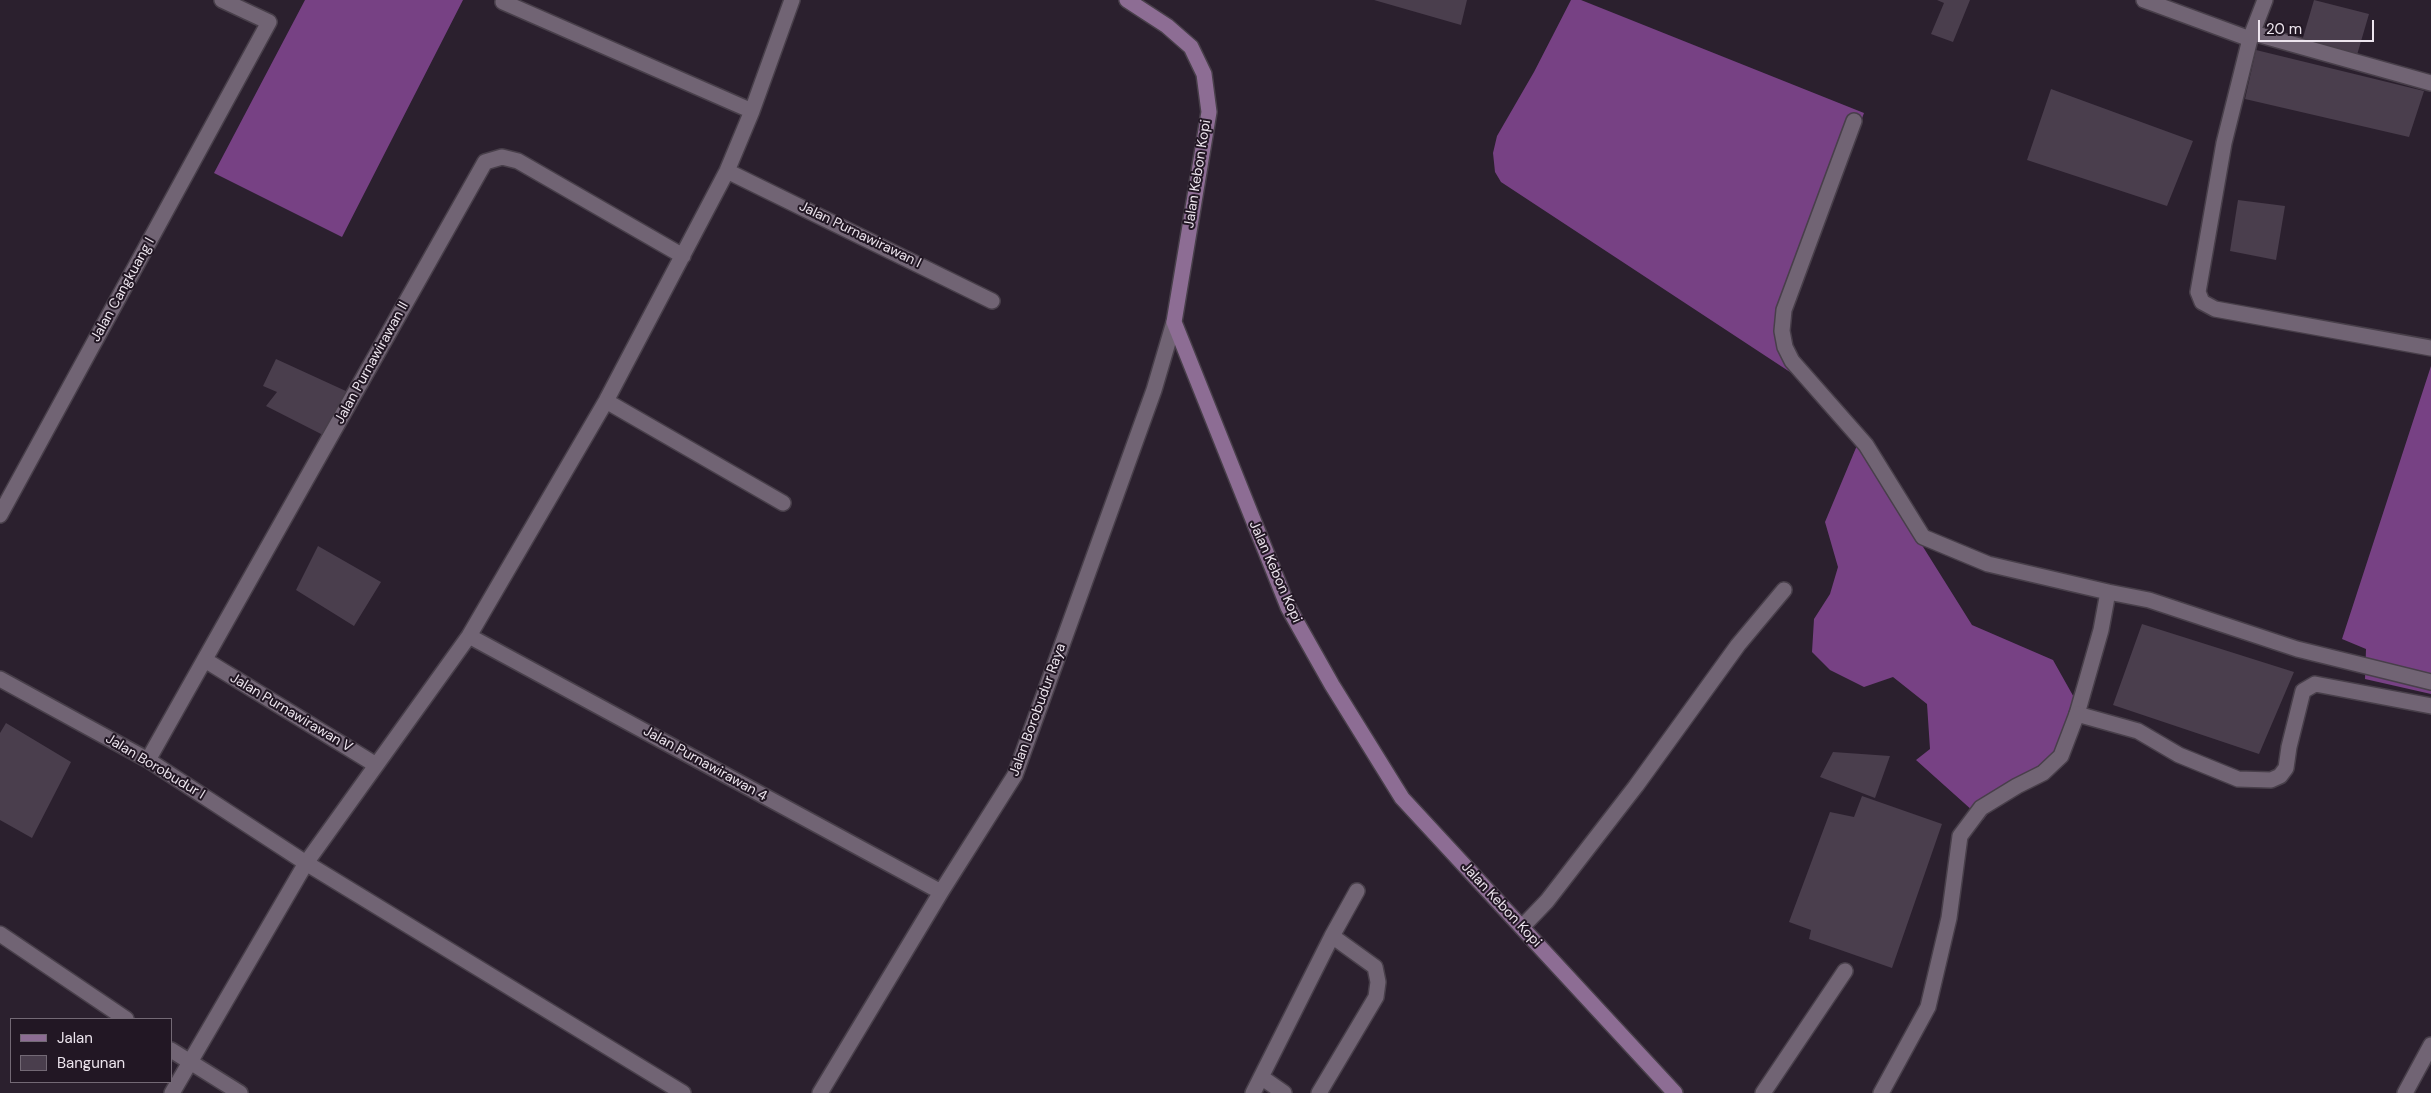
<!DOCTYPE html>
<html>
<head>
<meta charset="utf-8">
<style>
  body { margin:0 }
  #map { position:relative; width:2431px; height:1093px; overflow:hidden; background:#2b202e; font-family:"DM Sans",sans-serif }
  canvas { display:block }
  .legend { position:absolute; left:10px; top:1018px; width:162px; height:65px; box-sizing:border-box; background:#221724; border:1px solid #736975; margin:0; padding:6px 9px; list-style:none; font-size:15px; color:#ede5ee }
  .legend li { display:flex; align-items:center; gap:10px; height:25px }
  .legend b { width:25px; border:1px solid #736975 }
  .scale { position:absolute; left:2258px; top:20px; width:116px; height:22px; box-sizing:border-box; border:2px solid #ede5ee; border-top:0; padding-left:6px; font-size:15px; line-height:18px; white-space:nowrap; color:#ede5ee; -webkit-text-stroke:4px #221724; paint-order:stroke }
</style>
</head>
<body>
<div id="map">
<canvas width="2431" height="1093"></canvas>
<ul class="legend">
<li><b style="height:6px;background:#8d6d94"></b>Jalan</li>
<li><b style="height:14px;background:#4a3e4d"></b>Bangunan</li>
</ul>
<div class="scale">20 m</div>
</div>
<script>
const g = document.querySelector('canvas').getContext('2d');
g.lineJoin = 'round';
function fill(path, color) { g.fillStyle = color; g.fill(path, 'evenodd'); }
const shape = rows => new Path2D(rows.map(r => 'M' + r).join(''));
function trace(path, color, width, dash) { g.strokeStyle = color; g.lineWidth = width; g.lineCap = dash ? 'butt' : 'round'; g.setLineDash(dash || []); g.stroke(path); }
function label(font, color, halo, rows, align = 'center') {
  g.font = font + ' "DM Sans",sans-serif'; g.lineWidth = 4; g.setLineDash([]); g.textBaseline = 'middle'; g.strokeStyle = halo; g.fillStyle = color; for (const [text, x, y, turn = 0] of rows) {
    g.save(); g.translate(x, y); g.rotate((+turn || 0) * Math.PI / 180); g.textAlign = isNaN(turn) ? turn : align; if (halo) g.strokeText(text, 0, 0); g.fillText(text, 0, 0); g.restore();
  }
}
const forest = shape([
  [305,0,463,0,342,237,214,173],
  [1571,0,1581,0,1864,113,1793,308,1785,344,1793,374,1501,182,1495,172,1493,153,1497,136,1534,72],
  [2431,366,2431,694,2365,679,2366,649,2342,639],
  [1858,443,1972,625,2053,660,2076,701,2054,771,2000,798,1983,820,1916,760,1930,749,1927,704,1893,677,1864,687,1830,670,1812,652,1814,619,1830,594,1838,567,1825,522]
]);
const building = shape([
  [1374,0,1467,0,1461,25],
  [1937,0,1970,0,1953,42,1931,34,1944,3],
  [2314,0,2369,14,2357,55,2302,41],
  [2256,50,2424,91,2409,137,2245,99],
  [2051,89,2193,141,2167,206,2027,160],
  [2238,200,2285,206,2276,260,2230,251],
  [276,359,348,392,325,436,266,406,277,392,263,386],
  [318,546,381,582,354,626,296,590],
  [2142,624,2294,672,2259,754,2113,705],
  [6,723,71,762,32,838,0,820,0,733],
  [1833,752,1890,756,1875,798,1820,777],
  [1862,796,1942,824,1892,968,1809,939,1811,930,1789,922,1830,812,1854,817]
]);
const service = shape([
  [1854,121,1784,310,1782,331,1785,347,1792,361,1866,445,1923,537,1988,564,2108,592],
  [2077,714,2101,630,2108,592,2149,600,2297,649,2431,682],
  [1522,927,1547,901,1636,786,1738,645,1784,590],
  [1763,1093,1845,971]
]);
const minor = shape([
  [2144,0,2250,39],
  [2265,0,2250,39,2224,143,2198,292,2202,302,2215,309,2431,348],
  [503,2,752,111],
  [2253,33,2431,83],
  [727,171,992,301],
  [606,401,783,503],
  [0,515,269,22,222,0],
  [469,636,941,892],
  [205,660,376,765],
  [0,679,148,760,306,863,683,1093],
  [148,760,485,162,502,157,518,161,683,256],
  [0,934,126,1019],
  [171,1050,240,1093],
  [1261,1077,1284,1093],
  [172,1093,306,863,469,636,606,401,727,171,752,111,792,0],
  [820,1093,941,892,1015,775,1154,390,1174,322],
  [1253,1093,1332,936,1357,891],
  [1319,1093,1376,997,1378,982,1375,967,1332,936],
  [1881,1093,1928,1007,1949,918,1960,836,1981,808,2017,786,2043,773,2061,756,2077,714,2138,731,2179,755,2238,779,2271,780,2280,776,2286,768,2289,747,2303,691,2315,684,2431,706],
  [2405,1093,2431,1045]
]);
const secondary = shape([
  [1127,0,1167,26,1191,47,1204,74,1209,112,1174,322,1288,607,1332,685,1402,798,1675,1093]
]);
const streetNames = [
  ["Jalan Kebon Kopi",1198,174,-81],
  ["Jalan Purnawirawan I",860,235,26],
  ["Jalan Cangkuang I",123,290,-61],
  ["Jalan Purnawirawan II",372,363,-61],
  ["Jalan Kebon Kopi",1275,572,66],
  ["Jalan Borobudur Raya",1038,710,-70],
  ["Jalan Purnawirawan V",291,713,31],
  ["Jalan Purnawirawan 4",705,764,29],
  ["Jalan Borobudur I",155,767,31],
  ["Jalan Kebon Kopi",1501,905,47]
];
fill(forest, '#774184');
fill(building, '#4a3e4d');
trace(service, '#483f4a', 18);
trace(minor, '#483f4a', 18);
trace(secondary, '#483f4a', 18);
trace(service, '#716474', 15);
trace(minor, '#716474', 15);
trace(secondary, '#8d6d94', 15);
label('14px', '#ede5ee', '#221724', streetNames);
</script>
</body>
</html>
